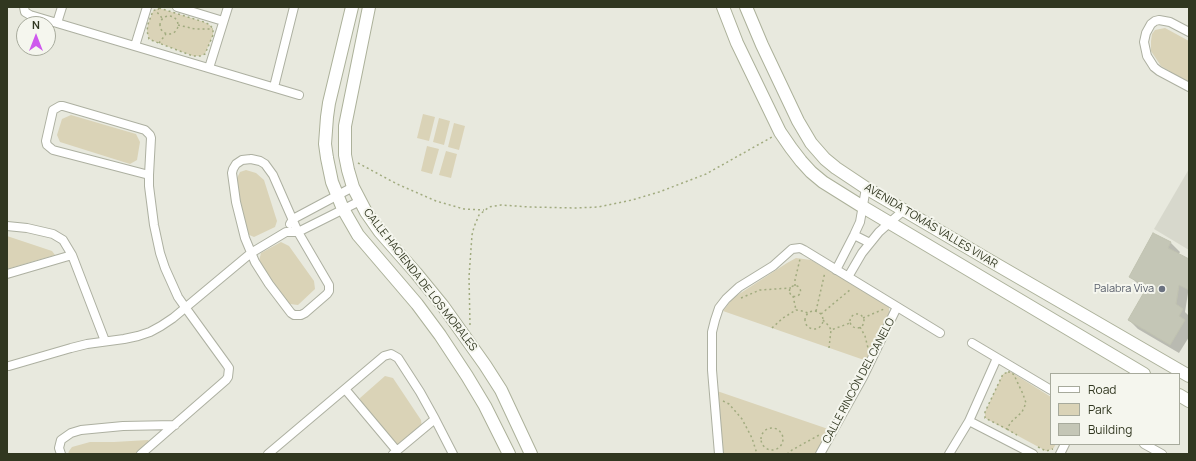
<!DOCTYPE html>
<html>
<head>
<meta charset="utf-8">
<style>
  body { margin:0 }
  #map { position:relative; width:1196px; height:461px; overflow:hidden; background:#e8e9de; font-family:Manrope,sans-serif }
  canvas { display:block }
  .frame { position:absolute; inset:0; border:8px solid #313720; pointer-events:none }
  .legend { position:absolute; left:1050px; top:373px; width:130px; height:72px; box-sizing:border-box; background:#f5f6ee; border:1px solid #a7aa9c; margin:0; padding:5px 7px; list-style:none; font-size:12px; color:#313720 }
  .legend li { display:flex; align-items:center; gap:8px; height:20px }
  .legend b { width:20px; border:1px solid #a7aa9c }
  .north { position:absolute; left:16px; top:16px; width:40px; height:40px; box-sizing:border-box; background:#f5f6ee; border:1px solid #a7aa9c; border-radius:50%; rotate:0deg; font-size:11px; font-weight:700; line-height:16px; text-align:center; color:#313720 }
  .north::after { content:''; display:block; margin:auto; width:14px; height:18px; background:#ce58ed; clip-path:polygon(50% 0,100% 100%,50% 72%,0 100%) }
</style>
</head>
<body>
<div id="map">
<canvas width="1196" height="461"></canvas>
<div class="frame"></div>
<ul class="legend">
<li><b style="height:5px;background:#fff"></b>Road</li>
<li><b style="height:11px;background:#dad3b7"></b>Park</li>
<li><b style="height:11px;background:#c4c6b6"></b>Building</li>
</ul>
<div class="north">N</div>
</div>
<script>
const g = document.querySelector('canvas').getContext('2d');
g.lineJoin = 'round';
function fill(path, color) { g.fillStyle = color; g.fill(path, 'evenodd'); }
const shape = rows => new Path2D(rows.map(r => 'M' + r).join(''));
function trace(path, color, width, dash) { g.strokeStyle = color; g.lineWidth = width; g.lineCap = dash ? 'butt' : 'round'; g.setLineDash(dash || []); g.stroke(path); }
function label(font, color, halo, rows, align = 'center') {
  g.font = font + ' Manrope,sans-serif'; g.lineWidth = 4; g.setLineDash([]); g.textBaseline = 'middle'; g.strokeStyle = halo; g.fillStyle = color; for (const [text, x, y, turn = 0] of rows) {
    g.save(); g.translate(x, y); g.rotate((+turn || 0) * Math.PI / 180); g.textAlign = isNaN(turn) ? turn : align; if (halo) g.strokeText(text, 0, 0); g.fillText(text, 0, 0); g.restore();
  }
}
const built = shape([
  [1189,169,1189,250,1154,229]
]);
const green = shape([
  [159,8,204,22,210,25,213,29,213,35,205,54,200,56,193,56,156,42,149,39,147,31,148,24,153,11],
  [1165,28,1189,41,1189,83,1161,66,1151,51,1151,41,1152,34,1155,30],
  [423,114,435,117,429,141,417,138],
  [71,115,136,134,140,142,137,160,130,164,60,142,57,135,62,119],
  [439,118,450,121,444,145,433,142],
  [454,123,465,126,459,150,448,147],
  [427,146,439,149,432,174,421,171],
  [446,151,457,154,451,178,439,175],
  [246,170,256,173,264,180,277,221,275,227,254,237,247,234,239,207,237,178,240,172],
  [7,236,52,251,55,255,7,269],
  [281,242,289,246,314,281,315,289,298,305,290,304,273,284,259,261,261,253],
  [796,258,811,260,833,273,883,299,889,307,889,317,867,361,723,311,733,298,787,263],
  [1008,372,1011,372,1051,397,1051,444,1056,444,1053,449,1046,451,985,418,985,412,1003,374],
  [385,376,393,378,421,420,422,427,402,445,394,445,361,406,360,398],
  [717,391,831,430,820,454,720,454],
  [148,440,151,443,137,454,68,454,69,451,72,447,90,442,114,442]
]);
const shadow = shape([
  [1154,234,1171,243,1180,252,1178,255,1189,260,1189,294,1188,293,1185,312,1189,316,1188,324,1189,325,1189,337,1179,353,1138,329,1129,320,1147,290,1140,286,1131,277]
]);
const building = shape([
  [1153,233,1171,242,1168,248,1189,259,1189,290,1179,285,1176,304,1183,309,1179,316,1185,320,1170,345,1128,320,1147,287,1129,277,1153,233]
]);
const path = shape([
  [159,8,204,22,210,25,213,29,213,35,205,54,200,56,193,56,156,42,149,39,147,31,148,24,153,11,159,8],
  [159,8,157,12,162,18],
  '160 25a9 9 0 1 1 18 0a9 9 0 1 1-18 0Z',
  [178,25,195,29,213,29],
  [159,43,166,34],
  [358,163,397,184,436,201,464,209,484,210],
  '789.5 291a5.5 5.5 0 1 1 11 0a5.5 5.5 0 1 1-11 0Z',
  [795,286,795,280,800,259],
  [793,296,796,310],
  [741,298,760,290,791,288],
  [816,311,825,272],
  '805 320a9 9 0 1 1 18 0a9 9 0 1 1-18 0Z',
  [821,314,851,289],
  '850 321a7 7 0 1 1 14 0a7 7 0 1 1-14 0Z',
  [863,318,884,309],
  [823,320,829,326,831,330,850,323],
  [470,325,469,277,472,235,474,227,479,215,489,207,501,205,530,207,576,208,598,207,632,200,659,192,706,174,772,137],
  [860,327,865,336,868,348],
  [772,328,783,318,796,310,802,311,808,313],
  [829,348,831,330],
  [1008,372,1011,372,1014,375,1023,394,1026,403,1022,412,1011,422,1007,429,985,418,985,412,1003,374,1008,372],
  [723,401,729,404,742,419,752,438,757,454],
  '761 439a11 11 0 1 1 22 0a11 11 0 1 1-22 0Z',
  [1007,429,1017,435],
  [1038,447,1046,451,1053,449],
  [787,454,792,450,821,434]
]);
const street = shape([
  [24,7,25,12,30,15,299,95],
  [177,7,223,21],
  [57,23,62,7],
  [1189,32,1170,22,1159,20,1155,21,1151,24,1146,33,1144,42,1147,56,1154,67,1159,71,1189,87],
  [135,46,147,7],
  [209,68,228,7],
  [274,87,294,7],
  [251,159,260,161,265,164,273,175,298,232,329,285,329,291,327,294,305,313,301,315,294,315,291,313,269,284,255,262,245,238,236,202,232,173,233,169,236,164,242,160,251,159],
  [290,224,293,219,353,187],
  [7,226,27,228,53,234,63,240,72,255,105,341],
  [854,235,870,243],
  [836,270,854,235,860,222,866,188],
  [7,274,72,255],
  [848,277,862,253,879,232,904,210],
  [972,343,1051,390],
  [9,366,71,348,87,344,124,339,138,336,150,332,161,326,173,318,251,253,286,232,298,232,360,201],
  [345,389,397,451],
  [969,421,1033,454],
  [1144,444,1162,454],
  [61,454,59,448,61,440,71,433,81,430,123,426,175,425],
  [141,454,226,380,228,377,229,368,227,365,185,307,178,297,165,268,160,253,154,225,149,186,149,175,151,138,150,135,145,130,63,106,60,106,53,110,46,141,47,145,53,150,149,175],
  [268,454,384,356,391,354,398,358,420,392,435,419,453,454],
  [393,454,435,419],
  [719,454,712,370,712,332,715,320,719,308,726,299,739,287,773,266,792,249,800,248,804,250,940,333],
  [820,454,863,377,897,307],
  [949,454,969,421,997,358],
  [1060,454,1065,444]
]);
const secondary = shape([
  [352,7,329,103,327,117,325,144,327,158,332,182,343,209,358,235,417,304,440,335,467,376,485,406,509,454],
  [369,7,345,126,345,155,348,170,353,187,366,212,380,232,416,273,443,306,485,365,501,390,531,454],
  [723,7,737,43,780,132,791,148,801,161,811,172,823,182,863,207,1144,374],
  [746,7,762,45,798,121,811,143,825,159,836,168,866,188,987,259,1189,376],
  [1179,395,1189,401]
]);
const markers = [
  [1162,289,4,"#6b7280"]
];
const streetNames = [
  ["AVENIDA TOMÁS VALLES VIVAR",931,226,31],
  ["CALLE HACIENDA DE LOS MORALES",420,280,52],
  ["CALLE RINCÓN DEL CANELO",859,381,-62]
];
const worshipNames = [
  ["Palabra Viva",1154,289]
];
fill(built, '#d7d8cc');
fill(green, '#dad3b7');
fill(shadow, '#0003');
fill(building, '#c4c6b6');
trace(building, '#c0c2b0', 1);
trace(street, '#adb0a1', 10);
trace(secondary, '#acb19a', 14);
trace(path, '#a1ab7f', 1.5, [2, 3]);
trace(street, '#fff', 8);
trace(secondary, '#fff', 12);
for (const [x, y, r, color] of markers) { const dot = new Path2D(); dot.arc(x, y, r, 0, 2 * Math.PI); g.fillStyle = color; g.fill(dot); trace(dot, '#f5f6ee', 1.5); }
label('11px', '#313720', '#f5f6ee', streetNames);
label('11px', '#5b616d', '#f5f6ee', worshipNames, 'right');
</script>
</body>
</html>
